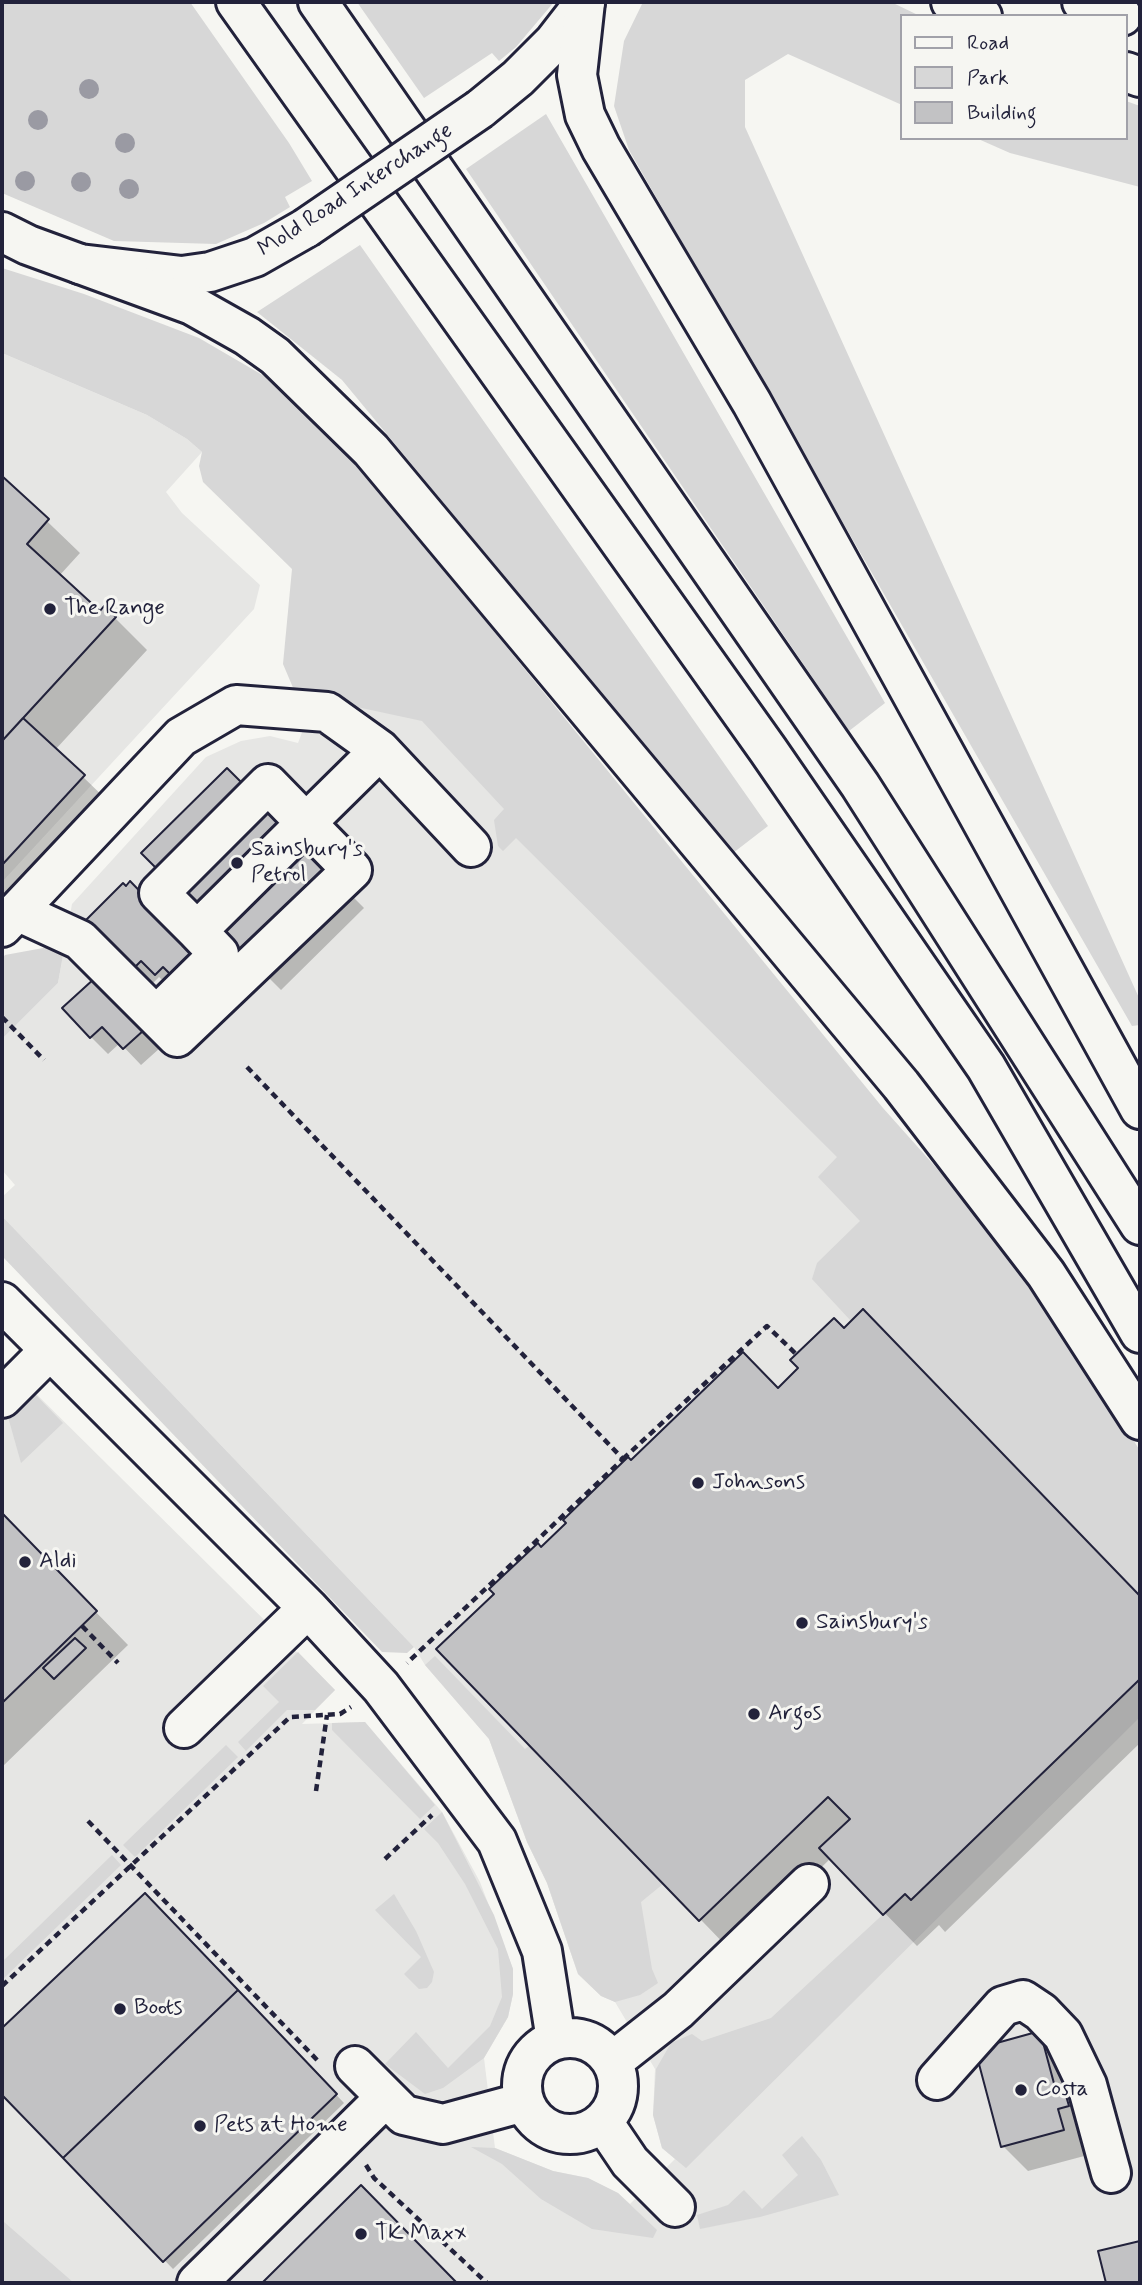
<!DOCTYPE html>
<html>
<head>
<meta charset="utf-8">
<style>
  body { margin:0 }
  #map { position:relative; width:1142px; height:2285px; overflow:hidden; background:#f6f6f2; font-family:Mynerve,sans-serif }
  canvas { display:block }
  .frame { position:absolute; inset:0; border:4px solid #22223b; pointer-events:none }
  .legend { position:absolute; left:900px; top:14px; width:228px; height:126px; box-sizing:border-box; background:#f6f6f2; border:2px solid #a1a1a9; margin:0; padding:9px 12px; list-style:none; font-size:21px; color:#22223b }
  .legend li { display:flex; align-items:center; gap:14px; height:35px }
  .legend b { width:35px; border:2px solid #a1a1a9 }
</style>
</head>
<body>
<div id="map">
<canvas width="1142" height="2285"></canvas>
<div class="frame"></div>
<ul class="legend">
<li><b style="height:9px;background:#f6f6f2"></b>Road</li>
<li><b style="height:19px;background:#d7d7d7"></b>Park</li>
<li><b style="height:19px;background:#c2c2c4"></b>Building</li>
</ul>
</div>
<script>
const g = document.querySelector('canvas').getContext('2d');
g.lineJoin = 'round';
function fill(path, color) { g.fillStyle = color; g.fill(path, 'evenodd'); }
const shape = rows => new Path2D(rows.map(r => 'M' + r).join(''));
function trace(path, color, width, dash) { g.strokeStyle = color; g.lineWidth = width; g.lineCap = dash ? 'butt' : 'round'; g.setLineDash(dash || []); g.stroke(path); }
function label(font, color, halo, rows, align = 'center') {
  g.font = font + ' Mynerve,sans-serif'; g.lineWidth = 6; g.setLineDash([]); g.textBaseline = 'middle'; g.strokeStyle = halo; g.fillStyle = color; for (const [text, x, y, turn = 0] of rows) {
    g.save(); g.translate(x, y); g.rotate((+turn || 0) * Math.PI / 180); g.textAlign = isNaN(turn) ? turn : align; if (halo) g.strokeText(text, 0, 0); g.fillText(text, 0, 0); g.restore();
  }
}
const built = shape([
  [2,353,147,415,187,439,202,452,166,492,182,513,260,585,254,609,2,882],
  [399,590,1140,1523,1140,2283,2,2283,2,1360,335,1690,302,1724,365,1722,442,1812,480,1882,513,1969,513,1994,508,2017,484,2058,495,2148,553,2171,588,2178,618,2193,630,2204,675,2159,662,2148,653,2115,655,2069,615,2002,601,1996,578,1974,547,1883,527,1842,489,1739,425,1665,414,1647,2,1216,2,1197,15,1185,2,1170,2,1039,58,983,72,904,206,757,241,741,270,736,298,743,315,698]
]);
const green = shape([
  [2,2,190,2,289,143,312,181,285,197,290,207,264,223,216,244,114,241,2,193],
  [357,2,554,2,516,47,499,61,492,53,424,98],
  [643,2,891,2,920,16,902,16,902,105,788,54,745,80,745,127,1140,1000,1140,1025,1132,1026,629,150,614,106,624,41],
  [1126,101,1140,106,1140,187,1010,153,976,138,1126,138],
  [546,114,885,703,849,731,466,169],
  [360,245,768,826,733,853,342,380,257,312],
  [2,268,84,294,199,338,271,380,345,449,883,1108,1040,1284,1140,1451,1140,1596,864,1309,851,1321,812,1279,817,1263,860,1221,818,1177,837,1157,516,838,503,851,498,846,494,820,504,809,422,721,315,698,294,690,283,664,292,569,203,482,199,466,202,452,187,439,147,415,2,353],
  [65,944,58,983,2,1039,2,959,5,955],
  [2,1216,414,1647,407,1653,382,1652,2,1256],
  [32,1391,63,1423,21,1463,8,1417],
  [298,1652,335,1690,315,1710,287,1710,246,1751,238,1742,279,1702,263,1686],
  [435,1656,525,1749,529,1746,663,1884,641,1902,652,1969,658,1983,640,1995,615,2002,601,1996,578,1974,547,1883,527,1842,489,1739,425,1665],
  [1140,1679,1140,1717,686,2168,662,2148,653,2115,656,2069,671,2043,692,2034,702,2041,771,2018,905,1894,912,1900],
  [365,1722,435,1805,420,1819,332,1730,332,1723],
  [226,1745,238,1757,135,1857,123,1845],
  [442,1812,494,1915,513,1969,513,1994,508,2017,484,2058,443,2088,425,2094,385,2064,416,2032,448,2068,490,2026,502,1997,498,1949,465,1884,438,1843,424,1829],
  [112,1855,121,1865,2,1980,2,1962],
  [394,1894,416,1931,434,1972,432,1982,427,1988,419,1989,404,1974,421,1957,375,1910],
  [802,2136,821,2160,839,2195,760,2217,700,2229,697,2215,728,2205,744,2190,762,2209,798,2175,782,2155],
  [471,2147,495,2148,553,2171,588,2178,618,2193,657,2230,653,2238,592,2229,541,2199,502,2164],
  [2,2220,4,2222,74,2283,2,2283]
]);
const shadow = shape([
  [2,478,80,553,59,576,100,613,115,618,147,650,55,750,109,802,2,918],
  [227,770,364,908,281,990,144,853],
  [123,886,200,955,174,991,159,977,150,986,87,922],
  [112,997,160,1048,141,1065,120,1043,108,1054,91,1037],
  [844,1330,896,1344,1140,1597,1140,1743,945,1932,939,1925,917,1946,831,1858,733,1953,439,1649,631,1462,778,1390],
  [2,1516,128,1645,2,1767],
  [145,1895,344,2103,173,2269,2,2092,2,2031],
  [1039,2033,1065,2058,1088,2155,1028,2171,1003,2146],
  [361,2188,456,2283,264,2283]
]);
const building = shape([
  [2,476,49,519,27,544,100,611,104,606,116,617,2,741,2,476],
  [23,718,85,775,2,865,2,741,23,718],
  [227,768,333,874,247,959,141,853,227,768],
  [130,881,184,937,179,941,192,955,171,975,163,967,155,975,141,961,132,970,84,922,123,883,126,886,130,881],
  [95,978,144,1030,123,1049,102,1027,90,1038,62,1008,95,978],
  [863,1309,1140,1596,1140,1679,911,1900,905,1894,883,1915,819,1848,850,1819,828,1797,699,1921,436,1649,494,1594,489,1589,538,1543,541,1547,566,1523,563,1520,628,1457,631,1460,743,1352,778,1388,798,1368,790,1360,834,1318,844,1328,863,1309],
  [2,1513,97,1611,2,1703,2,1513],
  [75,1638,86,1648,54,1679,43,1668,75,1638],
  [145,1893,238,1990,63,2158,2,2095,2,2028,145,1893],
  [238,1990,337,2094,163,2262,63,2158,238,1990],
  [1040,2031,1056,2091,1064,2089,1069,2106,1058,2109,1064,2130,1001,2147,975,2049,1040,2031],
  [361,2185,457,2283,262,2283,361,2185],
  [1140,2241,1140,2283,1106,2283,1098,2251,1140,2241]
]);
const path = shape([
  [2,1017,44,1060],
  [247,1067,623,1459,407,1663],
  [623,1459,767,1326,796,1354],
  [82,1626,118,1663],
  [316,1791,327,1715],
  [88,1821,320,2063],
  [385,1859,432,1815],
  [2,1986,290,1717,340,1714,351,1707],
  [366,2165,374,2178,487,2283]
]);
const minor = shape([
  [17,911,80,940,177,1037,352,870,306,823,380,750],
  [2,927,181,737,236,705,327,712,380,750,471,847],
  [156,1016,219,954,197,931,306,823,268,784,159,893,197,931],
  [2,1302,308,1608,381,1687,497,1841,542,1951,556,2040],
  [2,1398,49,1351],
  [184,1728,308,1608],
  '522 2086a48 48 0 1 1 96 0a48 48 0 1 1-96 0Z',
  [612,2062,678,2010,809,1884],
  [355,2066,404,2115,443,2124,524,2102],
  [937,2080,1003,2006,1023,2000,1041,2012,1063,2035,1087,2085,1111,2173],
  [603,2122,630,2162,675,2207],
  [197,2283,385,2098]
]);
const major = shape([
  [951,2,982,16],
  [1082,2,1122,16],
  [1126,72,1140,77],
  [480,109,518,78,554,42,585,2],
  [2,232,28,245,80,264,182,276,210,272,255,257,306,228]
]);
const highway = shape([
  [236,2,768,750,986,1067,1140,1333],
  [318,2,860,785,1140,1225],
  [585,2,577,75,585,115,601,148,752,403,1140,1109],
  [80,264,192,305,247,336,275,356,371,450,901,1085,1046,1274,1140,1420]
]);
const majorBridge = shape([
  [306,228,480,109]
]);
const trees = [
  [89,89],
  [38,120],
  [125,143],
  [25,181],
  [81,182],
  [129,189]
];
const markers = [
  [50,609,7,"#22223b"],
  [237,863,7,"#22223b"],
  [698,1483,7,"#22223b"],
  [25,1562,7,"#22223b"],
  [802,1623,7,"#22223b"],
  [754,1714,7,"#22223b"],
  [120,2009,7,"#22223b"],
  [1021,2090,7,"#22223b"],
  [200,2126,7,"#22223b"],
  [361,2234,7,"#22223b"]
];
const streetNames = [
  ["Mold Road Interchange",356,191,-33]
];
const poiNames = [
  ["The Range",64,609],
  ["Sainsbury's",251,850],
  ["Petrol",251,876],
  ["Johnsons",712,1483],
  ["Aldi",39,1562],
  ["Sainsbury's",816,1623],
  ["Argos",768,1714],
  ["Boots",134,2009],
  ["Costa",1035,2090],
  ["Pets at Home",214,2126],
  ["TK Maxx",375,2234]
];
fill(built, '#e6e6e4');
fill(green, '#d7d7d7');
fill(shadow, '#0003');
fill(building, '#c2c2c4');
trace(building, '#22223b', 2);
trace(minor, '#22223b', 44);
trace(major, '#22223b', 44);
trace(highway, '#22223b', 44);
trace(path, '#22223b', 4.5, [7, 5]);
trace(minor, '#f6f6f2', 38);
trace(major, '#f6f6f2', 38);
trace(highway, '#f6f6f2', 38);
trace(majorBridge, '#22223b', 44, []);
trace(majorBridge, '#f6f6f2', 38);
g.fillStyle = '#9a9aa3';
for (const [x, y] of trees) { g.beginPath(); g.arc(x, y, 10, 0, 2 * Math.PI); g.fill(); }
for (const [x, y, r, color] of markers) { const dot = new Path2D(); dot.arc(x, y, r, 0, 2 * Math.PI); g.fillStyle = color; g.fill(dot); trace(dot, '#f6f6f2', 2.5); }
label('23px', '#22223b', '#f6f6f2', streetNames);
label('23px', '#22223b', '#f6f6f2', poiNames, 'left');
</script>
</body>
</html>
